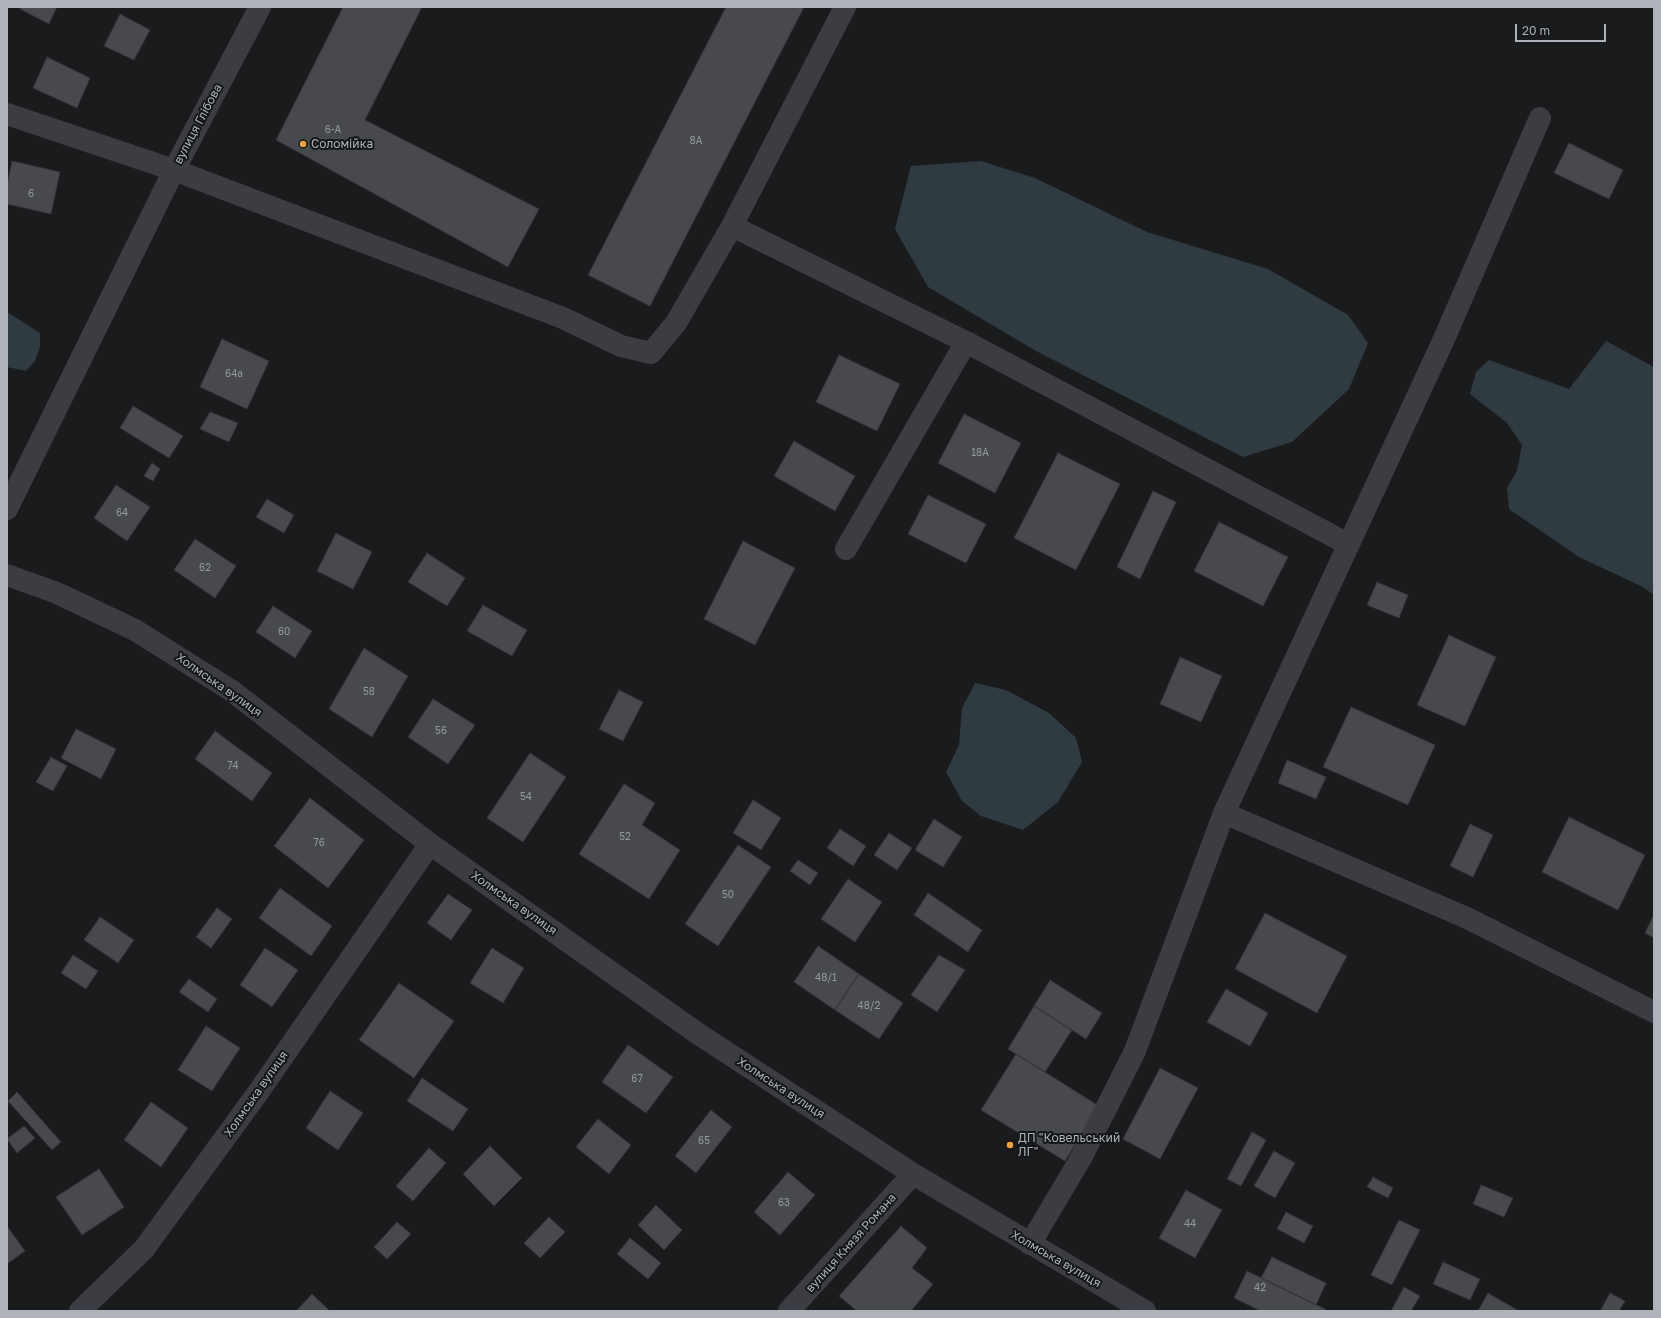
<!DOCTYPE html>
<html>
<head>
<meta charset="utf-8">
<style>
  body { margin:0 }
  #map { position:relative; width:1661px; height:1318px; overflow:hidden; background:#1a1b1d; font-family:"Golos Text",sans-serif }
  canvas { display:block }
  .frame { position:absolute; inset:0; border:8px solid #aeb3bb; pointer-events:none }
  .scale { position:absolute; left:1515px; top:24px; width:91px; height:18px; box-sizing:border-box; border:2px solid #aeb3bb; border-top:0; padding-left:5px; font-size:12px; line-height:14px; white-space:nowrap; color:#aeb3bb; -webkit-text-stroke:3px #151618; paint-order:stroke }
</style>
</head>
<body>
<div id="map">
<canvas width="1661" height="1318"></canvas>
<div class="frame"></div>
<div class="scale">20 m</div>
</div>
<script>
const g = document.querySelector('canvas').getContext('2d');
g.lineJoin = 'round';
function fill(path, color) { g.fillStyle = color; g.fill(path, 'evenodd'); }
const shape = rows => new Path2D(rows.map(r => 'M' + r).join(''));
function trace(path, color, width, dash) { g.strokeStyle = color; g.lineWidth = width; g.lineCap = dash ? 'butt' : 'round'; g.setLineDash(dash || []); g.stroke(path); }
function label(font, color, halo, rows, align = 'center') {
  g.font = font + ' "Golos Text",sans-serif'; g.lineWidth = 4; g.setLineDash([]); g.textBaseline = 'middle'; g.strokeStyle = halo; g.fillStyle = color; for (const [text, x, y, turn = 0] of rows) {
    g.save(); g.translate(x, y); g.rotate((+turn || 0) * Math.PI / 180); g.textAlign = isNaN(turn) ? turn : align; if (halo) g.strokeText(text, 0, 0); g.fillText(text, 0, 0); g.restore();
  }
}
const water = shape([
  [981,161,1035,178,1147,232,1268,269,1348,315,1368,343,1349,389,1292,442,1243,457,1036,351,928,287,895,229,911,166],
  [7,312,40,333,40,347,35,361,26,371,7,367],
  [1606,341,1654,367,1654,595,1641,586,1579,557,1509,509,1507,488,1517,471,1522,445,1507,423,1470,394,1476,372,1489,360,1569,389],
  [975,683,1006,690,1049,713,1076,738,1082,762,1058,802,1023,830,981,816,962,801,946,772,959,745,962,708]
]);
const building = shape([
  [21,7,57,7,49,24,20,9,21,7],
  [343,7,422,7,365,120,539,209,508,267,276,140,343,7],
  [726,7,804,7,650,306,588,275,726,7],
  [120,14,150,30,134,60,104,46,120,14],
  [47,57,90,78,77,108,33,88,47,57],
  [1569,143,1623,170,1609,199,1554,173,1569,143],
  [12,161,60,172,51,214,7,204,7,185,12,161],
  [222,339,269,361,247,409,200,387,222,339],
  [839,355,900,384,877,431,816,402,839,355],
  [133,406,183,436,169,458,120,428,133,406],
  [210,412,238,423,229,442,200,429,210,412],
  [964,414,1021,443,995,493,938,463,964,414],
  [794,441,855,476,835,511,774,476,794,441],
  [1058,453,1120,484,1076,570,1014,538,1058,453],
  [152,463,160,469,153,481,144,476,152,463],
  [116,485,150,507,127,541,94,518,116,485],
  [1153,491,1176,502,1140,579,1117,567,1153,491],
  [928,495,986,524,966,563,908,534,928,495],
  [267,499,294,515,284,533,256,517,267,499],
  [1219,522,1288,557,1263,606,1194,571,1219,522],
  [336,533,372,552,353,589,317,571,336,533],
  [195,539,236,566,215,598,174,570,195,539],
  [743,541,795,568,755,645,704,619,743,541],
  [427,553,465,578,447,606,408,582,427,553],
  [1377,582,1408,595,1399,618,1367,605,1377,582],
  [483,605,527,630,512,656,467,631,483,605],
  [273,606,312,631,295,658,256,632,273,606],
  [1449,635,1496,657,1465,726,1417,705,1449,635],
  [364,648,408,676,372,737,329,709,364,648],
  [1180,657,1222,676,1201,722,1160,704,1180,657],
  [619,690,643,702,623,741,599,729,619,690],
  [433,699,475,725,448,764,408,737,433,699],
  [1351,707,1435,745,1408,805,1323,767,1351,707],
  [76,729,116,749,101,779,61,758,76,729],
  [215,731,272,773,252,801,195,759,215,731],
  [530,753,566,777,523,842,487,818,530,753],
  [51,757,67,766,53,791,36,782,51,757],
  [1287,760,1326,777,1316,799,1278,783,1287,760],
  [624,784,655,803,642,825,680,850,649,899,579,854,624,784],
  [310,798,364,840,328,888,274,846,310,798],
  [753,800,781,818,761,850,733,833,753,800],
  [1569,817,1645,855,1618,910,1542,872,1569,817],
  [934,819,962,837,943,867,915,850,934,819],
  [1470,824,1493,835,1473,877,1450,866,1470,824],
  [840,829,866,846,853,866,827,848,840,829],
  [889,833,912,848,897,870,874,855,889,833],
  [738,845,771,867,718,946,685,924,738,845],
  [798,860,818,873,810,885,790,871,798,860],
  [848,879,882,902,855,942,821,919,848,879],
  [280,888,332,926,311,956,259,918,280,888],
  [928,893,982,930,968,952,914,915,928,893],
  [448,894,472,910,451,940,427,923,448,894],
  [217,908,232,919,211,948,196,937,217,908],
  [1265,913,1347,956,1317,1013,1235,969,1265,913],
  [1654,914,1654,938,1645,933,1654,914],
  [100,917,134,940,118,963,84,940,100,917],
  [818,946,859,974,835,1010,794,982,818,946],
  [265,948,298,970,272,1007,240,985,265,948],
  [492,948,524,968,503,1003,470,983,492,948],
  [73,955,98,971,86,989,61,973,73,955],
  [939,955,965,970,937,1012,911,995,939,955],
  [859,974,903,1003,879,1039,835,1010,859,974],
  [189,979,217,999,208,1012,179,992,189,979],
  [1050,980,1102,1013,1086,1039,1034,1006,1050,980],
  [399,983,454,1021,414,1078,359,1040,399,983],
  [1226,989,1268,1013,1250,1046,1207,1022,1226,989],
  [1034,1006,1072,1030,1045,1072,1008,1049,1034,1006],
  [206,1026,240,1048,212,1091,178,1070,206,1026],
  [628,1045,673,1077,646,1113,602,1082,628,1045],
  [1016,1054,1099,1106,1065,1161,981,1110,1016,1054],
  [1160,1068,1198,1088,1160,1159,1123,1139,1160,1068],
  [422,1078,468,1109,453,1131,407,1101,422,1078],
  [330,1091,363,1113,338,1150,306,1128,330,1091],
  [17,1092,61,1142,52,1150,8,1101,17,1092],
  [151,1102,188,1128,161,1167,124,1140,151,1102],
  [711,1110,732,1127,696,1173,675,1156,711,1110],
  [598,1119,631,1145,609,1174,576,1147,598,1119],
  [24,1126,35,1138,17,1153,7,1139,24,1126],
  [1252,1132,1266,1140,1241,1186,1227,1179,1252,1132],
  [490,1146,522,1178,494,1206,463,1174,490,1146],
  [429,1148,446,1163,413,1201,396,1186,429,1148],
  [1274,1151,1295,1163,1275,1198,1254,1186,1274,1151],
  [99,1169,124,1207,82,1235,56,1197,99,1169],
  [788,1172,815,1195,780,1235,754,1212,788,1172],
  [1373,1177,1393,1188,1388,1198,1367,1187,1373,1177],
  [1481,1185,1513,1198,1504,1217,1473,1204,1481,1185],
  [1186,1190,1222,1210,1195,1258,1159,1238,1186,1190],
  [656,1205,682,1230,664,1250,638,1225,656,1205],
  [1286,1212,1313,1226,1304,1243,1277,1229,1286,1212],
  [549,1217,565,1232,540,1258,524,1243,549,1217],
  [1399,1220,1420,1230,1392,1285,1371,1275,1399,1220],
  [397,1222,411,1234,387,1259,374,1247,397,1222],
  [7,1226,25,1251,7,1264,7,1226],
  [901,1226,927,1248,912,1268,933,1284,911,1311,857,1311,839,1296,901,1226],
  [630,1238,661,1263,648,1279,617,1254,630,1238],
  [1272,1257,1326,1283,1316,1305,1261,1278,1272,1257],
  [1443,1262,1480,1279,1470,1300,1433,1284,1443,1262],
  [1247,1271,1325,1309,1324,1311,1261,1311,1234,1298,1247,1271],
  [1404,1287,1420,1296,1411,1311,1391,1311,1404,1287],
  [1488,1293,1519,1311,1478,1311,1488,1293],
  [1610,1293,1625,1301,1619,1311,1600,1311,1610,1293],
  [312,1294,330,1311,296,1311,312,1294]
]);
const street = shape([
  [845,7,732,226,966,342,1348,544],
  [7,114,174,170,260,7],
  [7,509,174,170,563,318,621,346,651,353,676,323,732,226],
  [846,549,966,342],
  [7,575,57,593,135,630,232,691,430,844,697,1033,913,1174,1145,1311],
  [1224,813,1467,918,1654,1012],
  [1030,1244,1081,1158,1135,1051,1224,813,1444,339,1540,118],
  [80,1311,144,1249,257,1094,430,844],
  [789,1311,913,1174]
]);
const markers = [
  [303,144,4,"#eca343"],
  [1010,1145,4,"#eca343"]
];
const numberNames = [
  ["6-А",333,130],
  ["8А",696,141],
  ["6",31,194],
  ["64а",234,374],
  ["18А",980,453],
  ["64",122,513],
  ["62",205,568],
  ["60",284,632],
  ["58",369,692],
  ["56",441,731],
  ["74",233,766],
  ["54",526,797],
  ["52",625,837],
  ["76",319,843],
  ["50",728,895],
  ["48/1",826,978],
  ["48/2",869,1006],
  ["67",637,1079],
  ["65",704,1141],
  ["63",784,1203],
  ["44",1190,1224],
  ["42",1260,1288]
];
const streetNames = [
  ["вулиця Глібова",198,124,-62],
  ["Холмська вулиця",219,685,35],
  ["Холмська вулиця",514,903,35],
  ["Холмська вулиця",781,1088,33],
  ["Холмська вулиця",256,1094,-55],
  ["вулиця Князя Романа",851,1243,-48],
  ["Холмська вулиця",1056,1259,30]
];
const poiNames = [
  ["Соломійка",311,144],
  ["ДП \"Ковельський",1018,1138],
  ["ЛГ\"",1018,1152]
];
fill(water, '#303b41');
fill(building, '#47494d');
trace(building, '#343539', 1);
trace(street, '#3c3d42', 22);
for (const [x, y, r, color] of markers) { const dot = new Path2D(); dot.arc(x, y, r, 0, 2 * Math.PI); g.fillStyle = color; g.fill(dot); trace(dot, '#151618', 1.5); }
label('10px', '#9498a0', null, numberNames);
label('12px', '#aeb3bb', '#151618', streetNames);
label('12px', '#aeb3bb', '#151618', poiNames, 'left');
</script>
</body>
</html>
